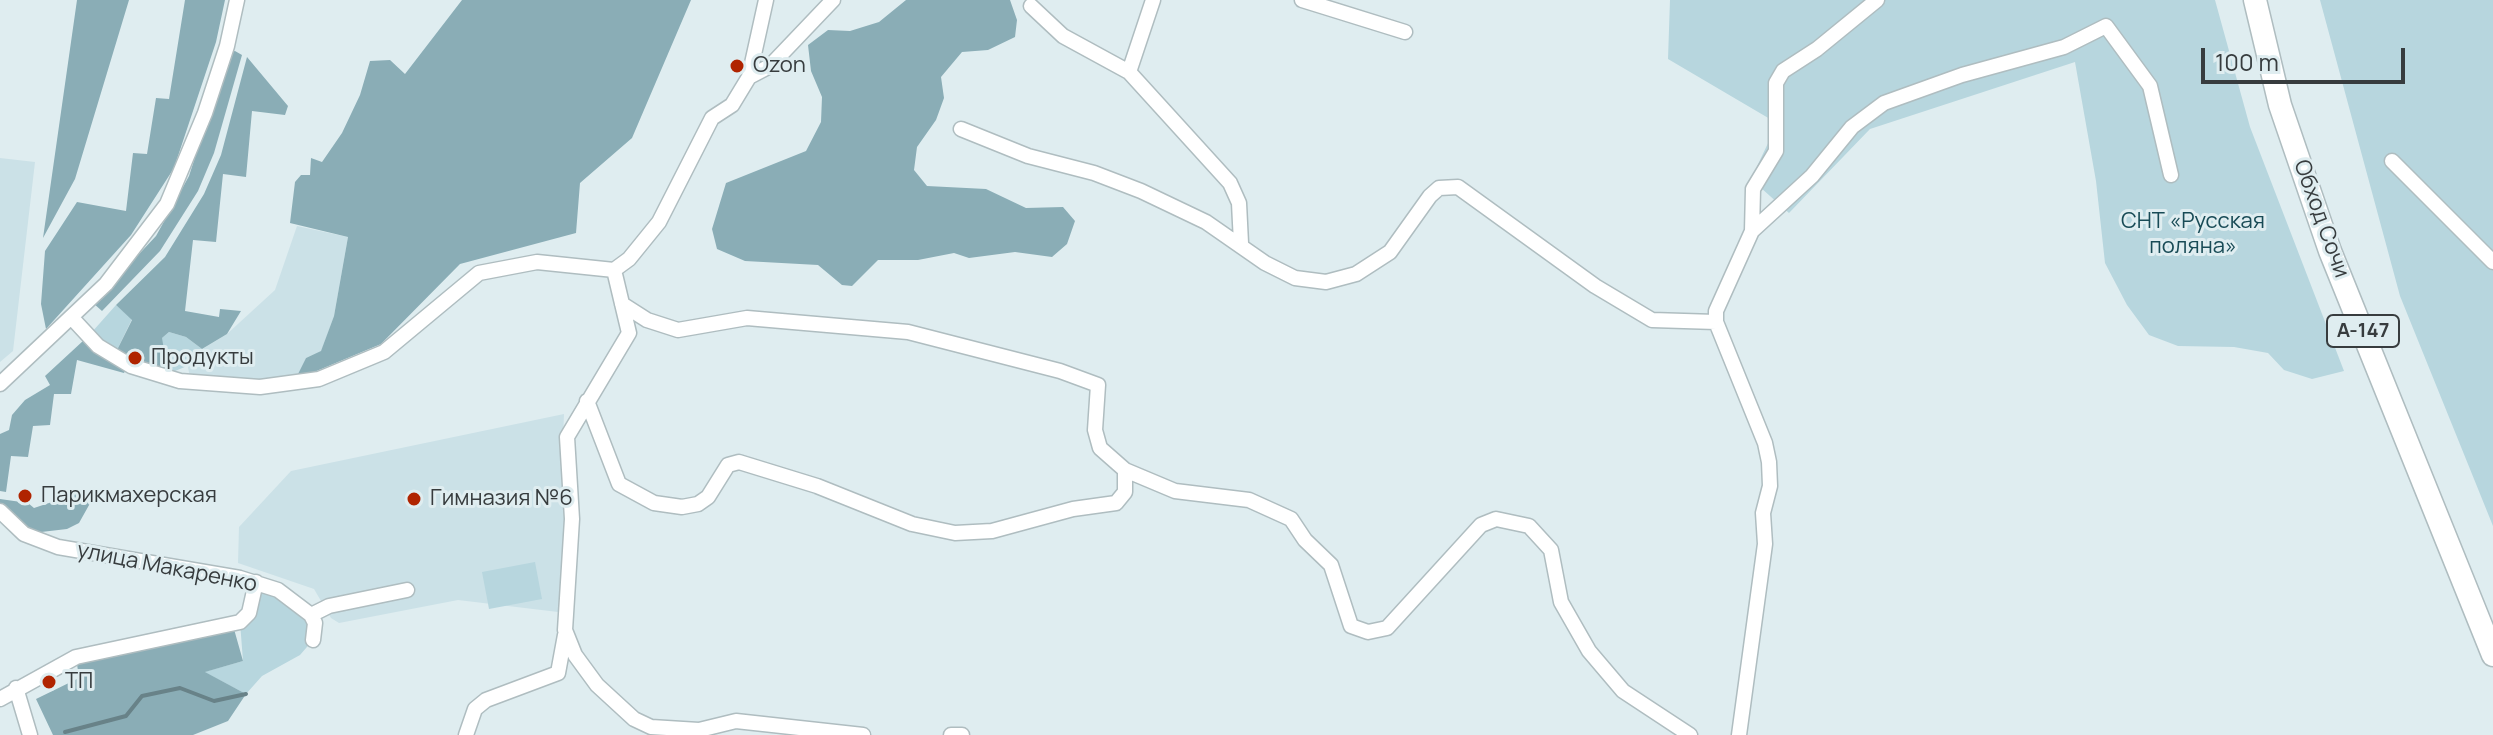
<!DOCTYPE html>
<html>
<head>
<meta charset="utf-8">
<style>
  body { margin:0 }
  #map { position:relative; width:2493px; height:735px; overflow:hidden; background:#dfedf0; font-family:Manrope,sans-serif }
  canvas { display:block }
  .scale { position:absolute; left:2201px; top:48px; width:204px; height:36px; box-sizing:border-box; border:4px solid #373c3e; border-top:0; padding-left:10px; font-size:24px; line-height:28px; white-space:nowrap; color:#373c3e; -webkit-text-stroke:6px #dfedf0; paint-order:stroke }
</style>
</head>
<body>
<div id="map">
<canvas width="2493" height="735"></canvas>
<div class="scale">100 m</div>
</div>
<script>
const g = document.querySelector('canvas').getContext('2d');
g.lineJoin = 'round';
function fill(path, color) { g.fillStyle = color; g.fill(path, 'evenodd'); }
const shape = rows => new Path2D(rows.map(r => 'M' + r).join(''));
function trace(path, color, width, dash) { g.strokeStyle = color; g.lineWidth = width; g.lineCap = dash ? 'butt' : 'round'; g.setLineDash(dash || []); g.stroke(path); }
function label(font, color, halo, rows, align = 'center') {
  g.font = font + ' Manrope,sans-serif'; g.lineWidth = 6; g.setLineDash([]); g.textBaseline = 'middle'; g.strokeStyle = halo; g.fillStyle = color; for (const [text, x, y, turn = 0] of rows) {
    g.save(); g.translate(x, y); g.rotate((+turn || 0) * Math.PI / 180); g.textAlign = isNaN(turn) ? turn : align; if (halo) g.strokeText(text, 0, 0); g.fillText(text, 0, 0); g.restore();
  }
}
const built = shape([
  [0,158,35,162,13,351,0,362],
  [297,226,348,237,334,316,321,352,306,358,295,380,191,381,186,359,227,334,275,290],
  [564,414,562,466,566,543,558,612,458,600,339,623,331,618,314,589,238,563,239,527,291,471]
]);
const green = shape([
  [1670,0,2215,0,2250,127,2344,371,2312,379,2284,370,2268,353,2234,347,2178,346,2149,335,2127,305,2105,263,2096,181,2075,62,1870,129,1789,213,1751,179,1770,139,1770,119,1668,59],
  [2320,0,2493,0,2493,526,2400,296],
  [116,305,132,319,115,354,92,332],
  [169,332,186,337,202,349,206,358,168,374,161,346,162,338],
  [535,562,542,599,489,609,482,572],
  [256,582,311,615,313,640,300,655,262,676,246,694,204,672,243,661,240,622]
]);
const forest = shape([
  [77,0,129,0,75,179,43,238],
  [185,0,225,0,216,42,174,168,131,235,46,329,41,304,45,251,77,202,126,211,133,153,147,154,156,98,169,99],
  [462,0,691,0,632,138,580,183,576,233,460,264,381,344,295,380,306,358,321,351,334,316,348,237,290,223,295,182,301,175,310,175,311,158,322,162,342,133,360,95,370,61,390,60,405,74],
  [906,0,1010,0,1017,20,1015,37,988,50,962,52,941,77,944,98,936,120,917,147,914,170,927,186,986,189,1026,208,1063,207,1075,221,1067,244,1052,257,1015,252,969,258,954,253,918,260,878,260,852,286,842,285,818,265,745,261,717,249,712,229,726,183,806,151,821,122,822,97,811,71,808,45,828,30,850,31,879,22],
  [235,51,242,55,214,153,198,191,160,251,102,311,93,303,156,236,189,176,229,52],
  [247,57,288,106,285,115,252,111,246,177,223,174,216,242,193,240,185,311,219,317,220,309,241,311,227,334,202,349,186,337,169,332,162,338,168,374,140,364,143,354,132,350,128,360,115,354,132,320,116,305,165,257,204,194,221,155],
  [84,340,94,352,126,369,124,373,77,360,71,394,54,394,50,425,33,426,28,457,11,456,6,492,0,491,0,434,9,430,12,415,25,400,50,385,45,376],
  [68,492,93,498,79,523,67,529,24,534,0,511,0,499,28,503,34,508,61,499],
  [232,622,243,661,205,672,246,694,228,721,193,735,53,735,36,699,79,678,76,657]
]);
const stream = shape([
  [65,732,126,716,142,696,180,688,214,701,246,694]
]);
const minor = shape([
  [766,0,749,77,732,105,712,118,659,222,629,259,614,270,629,333,567,437,572,519,565,630,575,655,597,685,634,719,651,727,699,730,736,721,863,735],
  [1302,0,1405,32],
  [1031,6,1063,36,1129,72,1230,183,1239,203,1241,243],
  [1129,72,1153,0],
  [749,77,770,66,833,0],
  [961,129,1028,156,1094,173,1141,191,1206,222,1265,263,1295,278,1326,282,1356,274,1390,252,1430,196,1439,188,1458,187,1595,286,1652,320,1716,322],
  [2392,161,2493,262],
  [1752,231,1812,176,1852,127,1884,103,1962,75,2064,47,2106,26,2150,86,2171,175],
  [72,318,98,346,131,366,180,381,260,387,319,379,384,352,479,273,537,262,614,270],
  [0,384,106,284,167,204,205,113,227,46,237,0],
  [587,401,619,484,654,503,682,507,698,504,708,497,728,465,739,462,817,486,912,524,955,533,992,531,1073,509,1116,503,1125,492,1125,470,1100,448,1095,430,1098,385,1060,371,908,332,747,318,678,330,647,320,622,304],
  [1125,470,1175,491,1249,500,1291,519,1305,540,1331,565,1351,626,1368,632,1387,628,1481,525,1496,519,1529,526,1551,550,1561,602,1589,651,1623,691,1690,735],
  [0,511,24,534,58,547,240,578,278,590,311,615,315,623,313,640],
  [311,615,329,606,407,590],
  [16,688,30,735],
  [0,699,76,657,240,622,249,613,256,582],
  [466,735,475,709,486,700,558,673,565,635],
  [951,735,962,735],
  [1739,735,1765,544,1763,513,1770,486,1769,462,1765,443,1716,322,1716,311,1752,231,1753,189,1776,151,1776,83,1783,71,1817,49,1877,0]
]);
const highway = shape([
  [2255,0,2280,105,2330,251,2493,655]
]);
const markers = [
  [737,66,8,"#b02400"],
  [135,358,8,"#b02400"],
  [25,496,8,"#b02400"],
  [414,499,8,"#b02400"],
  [49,682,8,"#b02400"]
];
const shields = [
  [2363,331,72]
];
const shieldNames = [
  ["А-147",2363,331]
];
const poiNames = [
  ["Ozon",753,66],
  ["Продукты",151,358],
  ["Парикмахерская",41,496],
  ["Гимназия №6",430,499],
  ["ТП",65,682]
];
const streetNames = [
  ["Обход Сочи",2321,219,70],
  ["улица Макаренко",167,568,11]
];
const parkNames = [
  ["СНТ «Русская",2193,222],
  ["поляна»",2193,247]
];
fill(built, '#cbe1e7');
fill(green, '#b7d6de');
fill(forest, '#8aadb6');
trace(stream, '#688288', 4);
trace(minor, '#afbdc0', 17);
trace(highway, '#afbdc0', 25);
trace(minor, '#fff', 14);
trace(highway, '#fff', 22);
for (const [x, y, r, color] of markers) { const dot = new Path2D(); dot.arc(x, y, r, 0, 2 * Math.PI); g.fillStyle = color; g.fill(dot); trace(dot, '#dfedf0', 3); }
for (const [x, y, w] of shields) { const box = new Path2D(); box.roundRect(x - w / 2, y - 16, w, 32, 6); g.fillStyle = '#dfedf0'; g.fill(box); trace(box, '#373c3e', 2); }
label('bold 20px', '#373c3e', null, shieldNames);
label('22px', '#373c3e', '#dfedf0', poiNames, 'left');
label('22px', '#373c3e', '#dfedf0', streetNames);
label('22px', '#184b56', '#dfedf0', parkNames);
</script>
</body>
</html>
